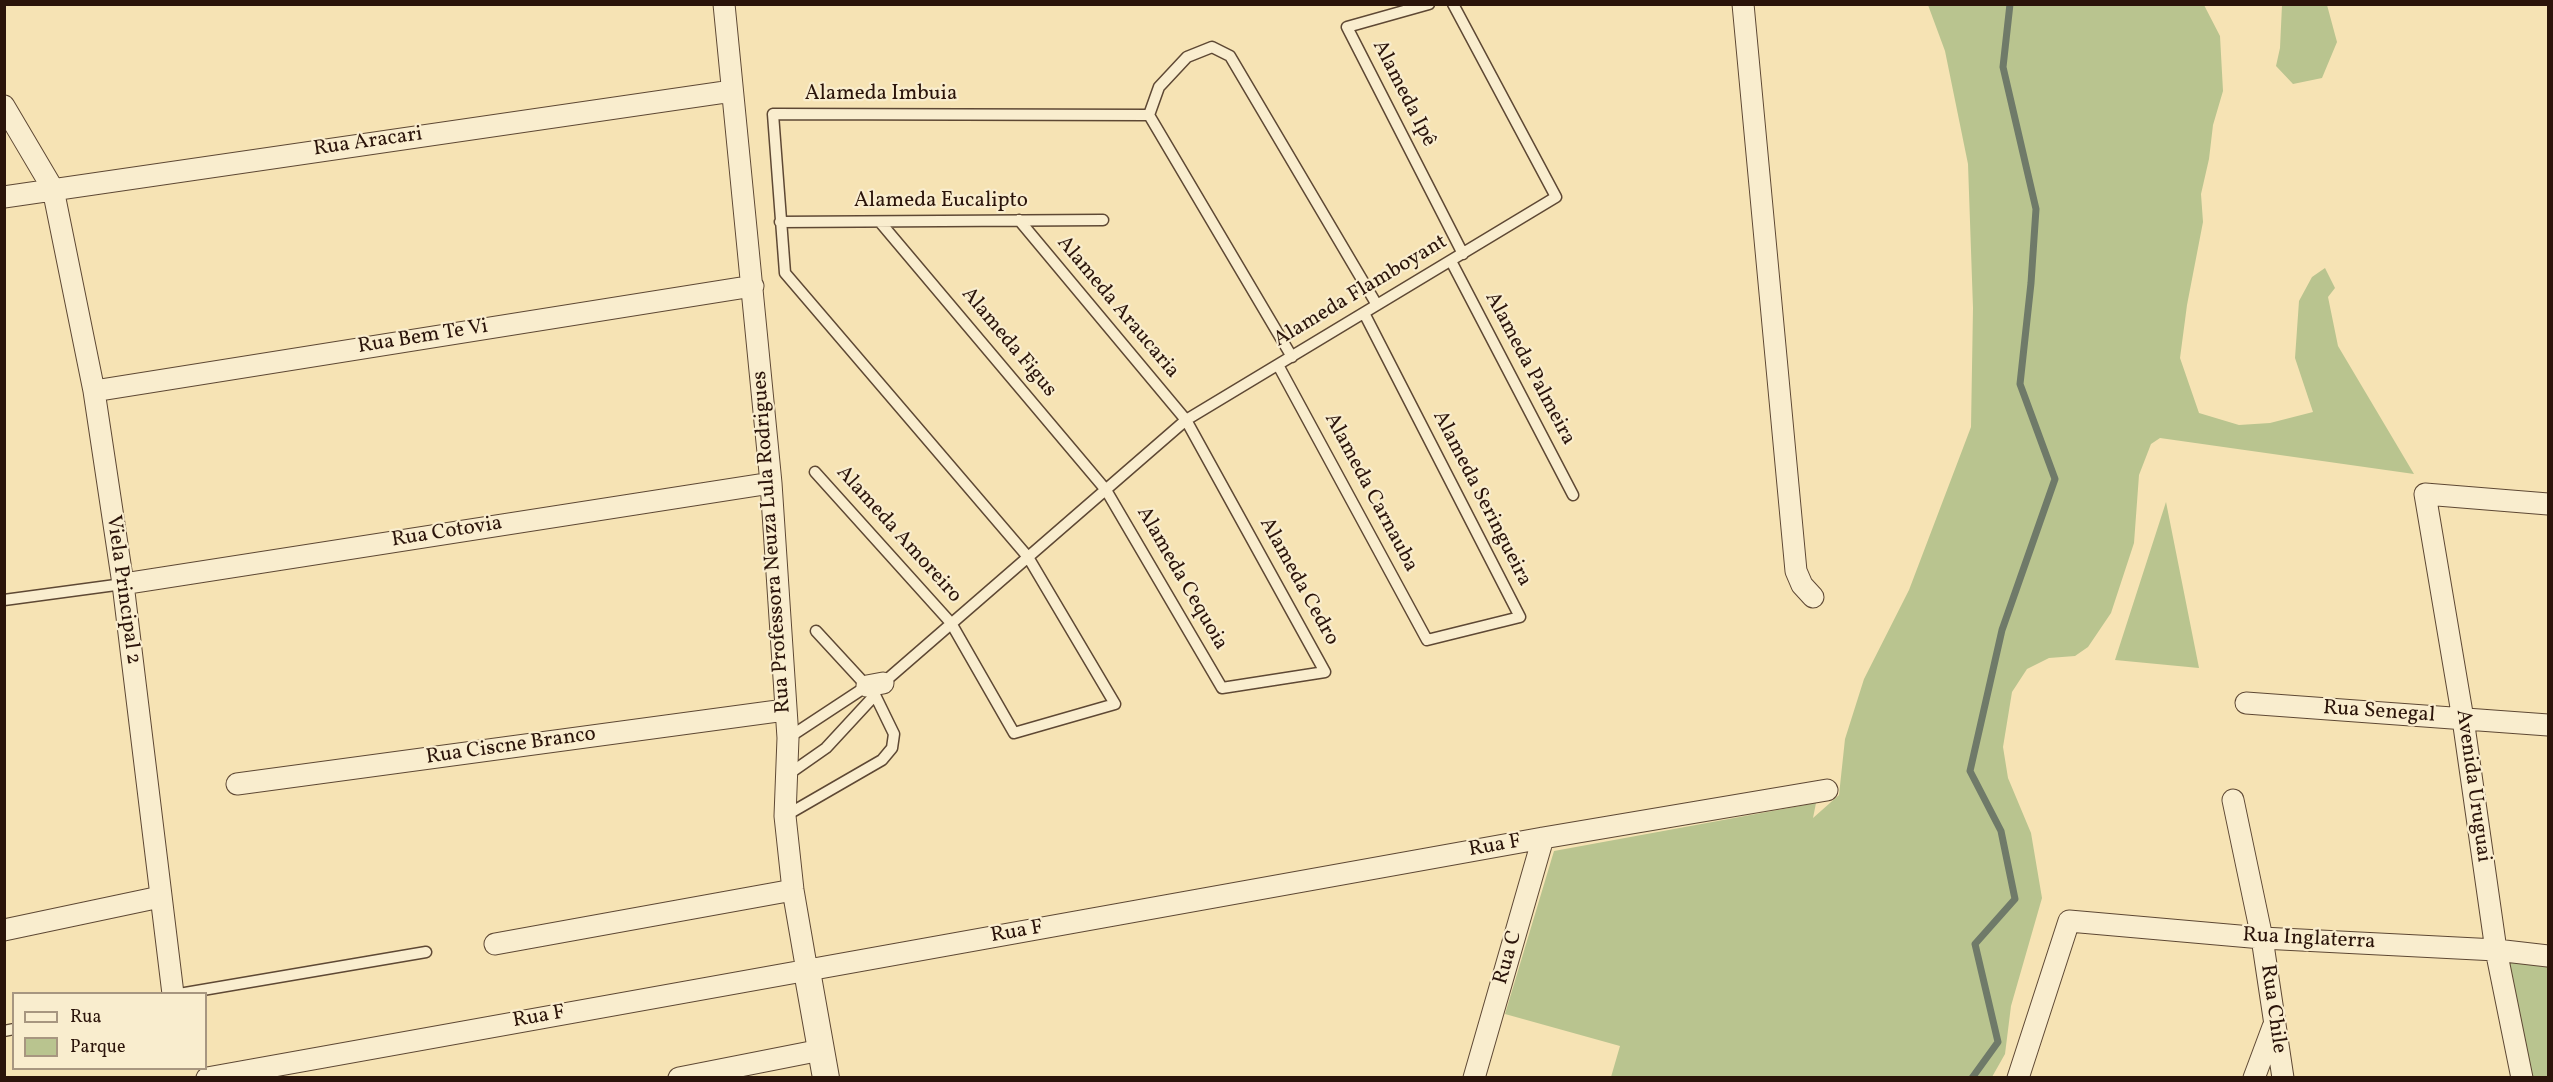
<!DOCTYPE html>
<html>
<head>
<meta charset="utf-8">
<style>
  body { margin:0 }
  #map { position:relative; width:2553px; height:1082px; overflow:hidden; background:#f6e3b4; font-family:Vollkorn,serif }
  canvas { display:block }
  .frame { position:absolute; inset:0; border:6px solid #2b140a; pointer-events:none }
  .legend { position:absolute; left:12px; top:992px; width:195px; height:78px; box-sizing:border-box; background:#f9edce; border:2px solid #a79680; margin:0; padding:8px 10px; list-style:none; font-size:18px; color:#2b140a }
  .legend li { display:flex; align-items:center; gap:12px; height:30px }
  .legend b { width:30px; border:2px solid #a79680 }
</style>
</head>
<body>
<div id="map">
<canvas width="2553" height="1082"></canvas>
<div class="frame"></div>
<ul class="legend">
<li><b style="height:8px;background:#f9edce"></b>Rua</li>
<li><b style="height:16px;background:#b9c48f"></b>Parque</li>
</ul>
</div>
<script>
const g = document.querySelector('canvas').getContext('2d');
g.lineJoin = 'round';
function fill(path, color) { g.fillStyle = color; g.fill(path, 'evenodd'); }
const shape = rows => new Path2D(rows.map(r => 'M' + r).join(''));
function trace(path, color, width, dash) { g.strokeStyle = color; g.lineWidth = width; g.lineCap = dash ? 'butt' : 'round'; g.setLineDash(dash || []); g.stroke(path); }
function label(font, color, halo, rows, align = 'center') {
  g.font = font + ' Vollkorn,serif'; g.lineWidth = 4.5; g.setLineDash([]); g.textBaseline = 'middle'; g.strokeStyle = halo; g.fillStyle = color; for (const [text, x, y, turn = 0] of rows) {
    g.save(); g.translate(x, y); g.rotate((+turn || 0) * Math.PI / 180); g.textAlign = isNaN(turn) ? turn : align; if (halo) g.strokeText(text, 0, 0); g.fillText(text, 0, 0); g.restore();
  }
}
const green = shape([
  [1928,5,2204,5,2220,36,2223,91,2213,125,2209,159,2201,194,2203,222,2187,305,2180,358,2199,413,2239,425,2270,423,2313,412,2295,358,2299,301,2312,277,2325,268,2335,288,2328,297,2338,346,2414,474,2160,438,2151,444,2139,475,2134,543,2111,613,2088,647,2075,656,2049,658,2027,669,2012,692,2003,747,2008,778,2031,833,2042,898,2011,1006,2005,1054,1992,1077,1611,1077,1620,1046,1505,1014,1554,851,1816,803,1813,818,1839,795,1845,739,1864,679,1909,590,1971,427,1973,308,1968,164,1945,51],
  [2282,5,2327,5,2337,42,2322,78,2293,84,2276,66,2280,48],
  [2166,502,2199,668,2115,660],
  [2507,962,2548,966,2548,1077,2528,1077]
]);
const stream = shape([
  [1972,1078,1998,1042,1975,944,2015,899,2001,831,1970,771,2002,630,2055,479,2020,384,2031,283,2036,209,2003,67,2010,4]
]);
const service = shape([
  [1429,4,1347,27,1463,254],
  [780,222,1103,220],
  [880,222,1106,490,1222,688,1325,672,1186,420,1019,220],
  [1451,261,1573,495],
  [1292,357,1149,115,1159,87,1187,57,1212,47,1230,56,1377,305],
  [1278,365,1427,640,1520,617,1364,313],
  [815,472,951,623,1014,733,1115,704,1028,557,785,273,773,114,1149,115],
  [4,600,123,584],
  [883,683,1186,420,1556,197,1453,4],
  [788,738,867,686],
  [786,776,826,748,875,695],
  [785,816,882,760,892,748,894,734,875,695,816,631],
  [179,994,426,952],
  [4,1031,14,1029]
]);
const minor = shape([
  [724,4,771,483,788,738,785,816,793,890,807,971],
  [1743,4,1796,571,1802,585,1813,597],
  [4,106,53,189,94,391,123,584,173,994],
  [4,197,732,91],
  [94,391,753,286],
  [123,584,771,483],
  [867,686,883,683],
  [2246,703,2548,725],
  [237,784,785,710],
  [2233,800,2262,938,2283,1078],
  [4,930,160,897],
  [495,944,793,890],
  [207,1078,1543,838,1827,790],
  [679,1078,821,1050],
  [1474,1078,1543,838],
  [2018,1078,2069,921,2262,938,2496,950,2548,956],
  [2254,1078,2273,1027],
  [2522,1078,2496,950,2463,719,2425,494,2548,504]
]);
const tertiary = shape([
  [807,971,826,1078]
]);
const streetNames = [
  ["Alameda Ipê",1403,94,63],
  ["Alameda Imbuia",881,95],
  ["Rua Aracari",368,143,-8],
  ["Alameda Eucalipto",941,202],
  ["Alameda Flamboyant",1361,292,-31],
  ["Alameda Araucaria",1117,308,50],
  ["Rua Bem Te Vi",423,338,-9],
  ["Alameda Figus",1008,343,50],
  ["Alameda Palmeira",1529,369,62],
  ["Alameda Carnauba",1370,493,62],
  ["Alameda Seringueira",1481,499,63],
  ["Rua Cotovia",447,533,-9],
  ["Alameda Amoreiro",898,535,48],
  ["Rua Professora Neuza Lula Rodrigues",773,542,-94],
  ["Alameda Cequoia",1181,579,60],
  ["Alameda Cedro",1298,582,61],
  ["Viela Principal 2",122,590,82],
  ["Rua Senegal",2379,713,4],
  ["Rua Ciscne Branco",511,747,-8],
  ["Avenida Uruguai",2472,786,82],
  ["Rua F",1495,847,-10],
  ["Rua F",1017,933,-10],
  ["Rua Inglaterra",2309,940,3],
  ["Rua C",1509,958,-74],
  ["Rua Chile",2272,1009,82],
  ["Rua F",539,1018,-10]
];
fill(green, '#b9c48f');
trace(stream, '#6f7a69', 7);
trace(service, '#5e4834', 13);
trace(minor, '#5e4834', 23);
trace(tertiary, '#5e4834', 28);
trace(service, '#f9edce', 10);
trace(minor, '#f9edce', 21);
trace(tertiary, '#f9edce', 26);
label('21px', '#2b140a', '#f9edce', streetNames);
</script>
</body>
</html>
